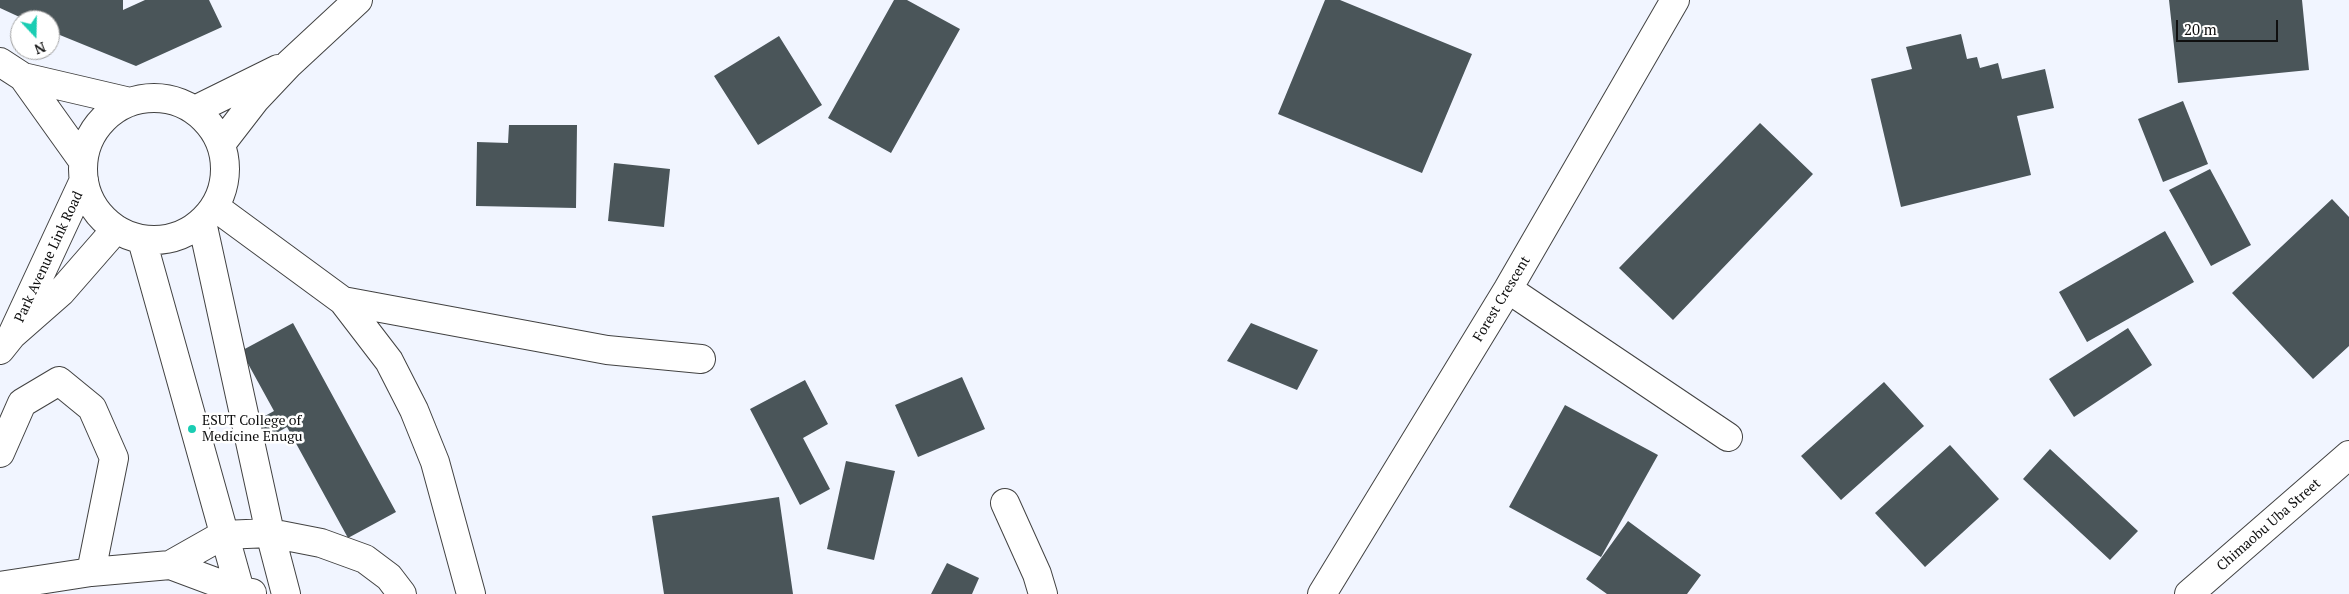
<!DOCTYPE html>
<html>
<head>
<meta charset="utf-8">
<style>
  body { margin:0 }
  #map { position:relative; width:2349px; height:594px; overflow:hidden; background:#f1f5ff; font-family:"PT Serif",serif }
  canvas { display:block }
  .north { position:absolute; left:10px; top:10px; width:50px; height:50px; box-sizing:border-box; background:#fff; border:1px solid #9f9f9f; border-radius:50%; rotate:159deg; font-size:14px; font-weight:700; line-height:20px; text-align:center; color:#0f0f0f }
  .north::after { content:''; display:block; margin:auto; width:18px; height:22px; background:#1acdb3; clip-path:polygon(50% 0,100% 100%,50% 72%,0 100%) }
  .scale { position:absolute; left:2176px; top:20px; width:102px; height:22px; box-sizing:border-box; border:2px solid #0f0f0f; border-top:0; padding-left:6px; font-size:15px; line-height:18px; white-space:nowrap; color:#0f0f0f; -webkit-text-stroke:4px #fff; paint-order:stroke }
</style>
</head>
<body>
<div id="map">
<canvas width="2349" height="594"></canvas>
<div class="north">N</div>
<div class="scale">20 m</div>
</div>
<script>
const g = document.querySelector('canvas').getContext('2d');
g.lineJoin = 'round';
function fill(path, color) { g.fillStyle = color; g.fill(path, 'evenodd'); }
const shape = rows => new Path2D(rows.map(r => 'M' + r).join(''));
function trace(path, color, width, dash) { g.strokeStyle = color; g.lineWidth = width; g.lineCap = dash ? 'butt' : 'round'; g.setLineDash(dash || []); g.stroke(path); }
function label(font, color, halo, rows, align = 'center') {
  g.font = font + ' "PT Serif",serif'; g.lineWidth = 5; g.setLineDash([]); g.textBaseline = 'middle'; g.strokeStyle = halo; g.fillStyle = color; for (const [text, x, y, turn = 0] of rows) {
    g.save(); g.translate(x, y); g.rotate((+turn || 0) * Math.PI / 180); g.textAlign = isNaN(turn) ? turn : align; if (halo) g.strokeText(text, 0, 0); g.fillText(text, 0, 0); g.restore();
  }
}
const building = shape([
  [0,0,123,0,123,10,145,0,209,0,222,27,136,66,50,31,50,20,26,20,0,8],
  [894,0,907,0,960,29,891,153,828,118],
  [1325,0,1340,0,1472,54,1422,173,1278,114],
  [2169,0,2302,0,2309,70,2178,83],
  [1961,34,1967,59,1977,57,1980,68,1998,63,2002,79,2045,69,2054,108,2017,116,2031,175,1901,207,1871,79,1912,69,1906,47],
  [779,36,822,105,758,145,714,76],
  [2183,101,2208,164,2163,182,2138,119],
  [1760,123,1813,174,1673,320,1619,268],
  [509,125,577,125,576,208,476,206,477,142,508,143],
  [614,163,670,169,664,227,608,221],
  [2210,169,2251,245,2211,266,2169,190],
  [2332,199,2349,217,2349,346,2313,379,2232,293],
  [2165,231,2194,282,2087,342,2059,292],
  [293,323,396,512,348,538,287,427,264,440,254,422,274,411,241,351],
  [1251,323,1318,350,1297,390,1227,361],
  [2128,328,2152,365,2074,417,2049,379],
  [962,377,985,429,918,457,895,405],
  [805,380,828,424,803,438,830,489,800,505,750,409],
  [1884,382,1924,426,1841,500,1801,456],
  [1565,405,1658,455,1601,557,1509,507],
  [1950,445,1999,499,1925,567,1875,513],
  [2050,449,2138,531,2110,560,2023,479],
  [846,461,895,471,874,560,827,549],
  [779,497,793,594,664,594,652,516],
  [1628,521,1701,575,1687,594,1607,594,1586,579],
  [947,563,979,578,972,594,931,594]
]);
const minor = shape([
  [0,62,23,77,130,102],
  [23,77,83,161],
  '83 169a71 71 0 1 1 142 0a71 71 0 1 1-142 0Z',
  [195,110,278,69],
  [221,144,255,100,289,64,358,0],
  [215,207,343,301,389,361,414,410,435,462,471,594],
  [202,222,270,533,286,594],
  [142,240,241,594],
  [1508,289,1728,437],
  [343,301,607,350,701,359],
  [12,335,84,180],
  [0,350,12,335,61,292,116,229],
  [0,453,22,403,59,381,92,408,114,458,91,572],
  [1005,503,1037,574,1043,594],
  [170,565,223,535,270,533,321,543,365,559,389,577,402,594],
  [0,586,91,572,170,565,240,591,252,593],
  [1322,594,1508,289,1675,0],
  [2189,594,2349,455]
]);
const markers = [
  [192,429,5,"#1acdb3"]
];
const streetNames = [
  ["Park Avenue Link Road",49,257,-65],
  ["Forest Crescent",1502,299,-59],
  ["Chimaobu Uba Street",2269,525,-41]
];
const poiNames = [
  ["ESUT College of",202,421],
  ["Medicine Enugu",202,437]
];
fill(building, '#4a5559');
trace(minor, '#424242', 30);
trace(minor, '#fff', 28);
for (const [x, y, r, color] of markers) { const dot = new Path2D(); dot.arc(x, y, r, 0, 2 * Math.PI); g.fillStyle = color; g.fill(dot); trace(dot, '#fff', 2); }
label('14px', '#0f0f0f', '#fff', streetNames);
label('14px', '#0f0f0f', '#fff', poiNames, 'left');
</script>
</body>
</html>
